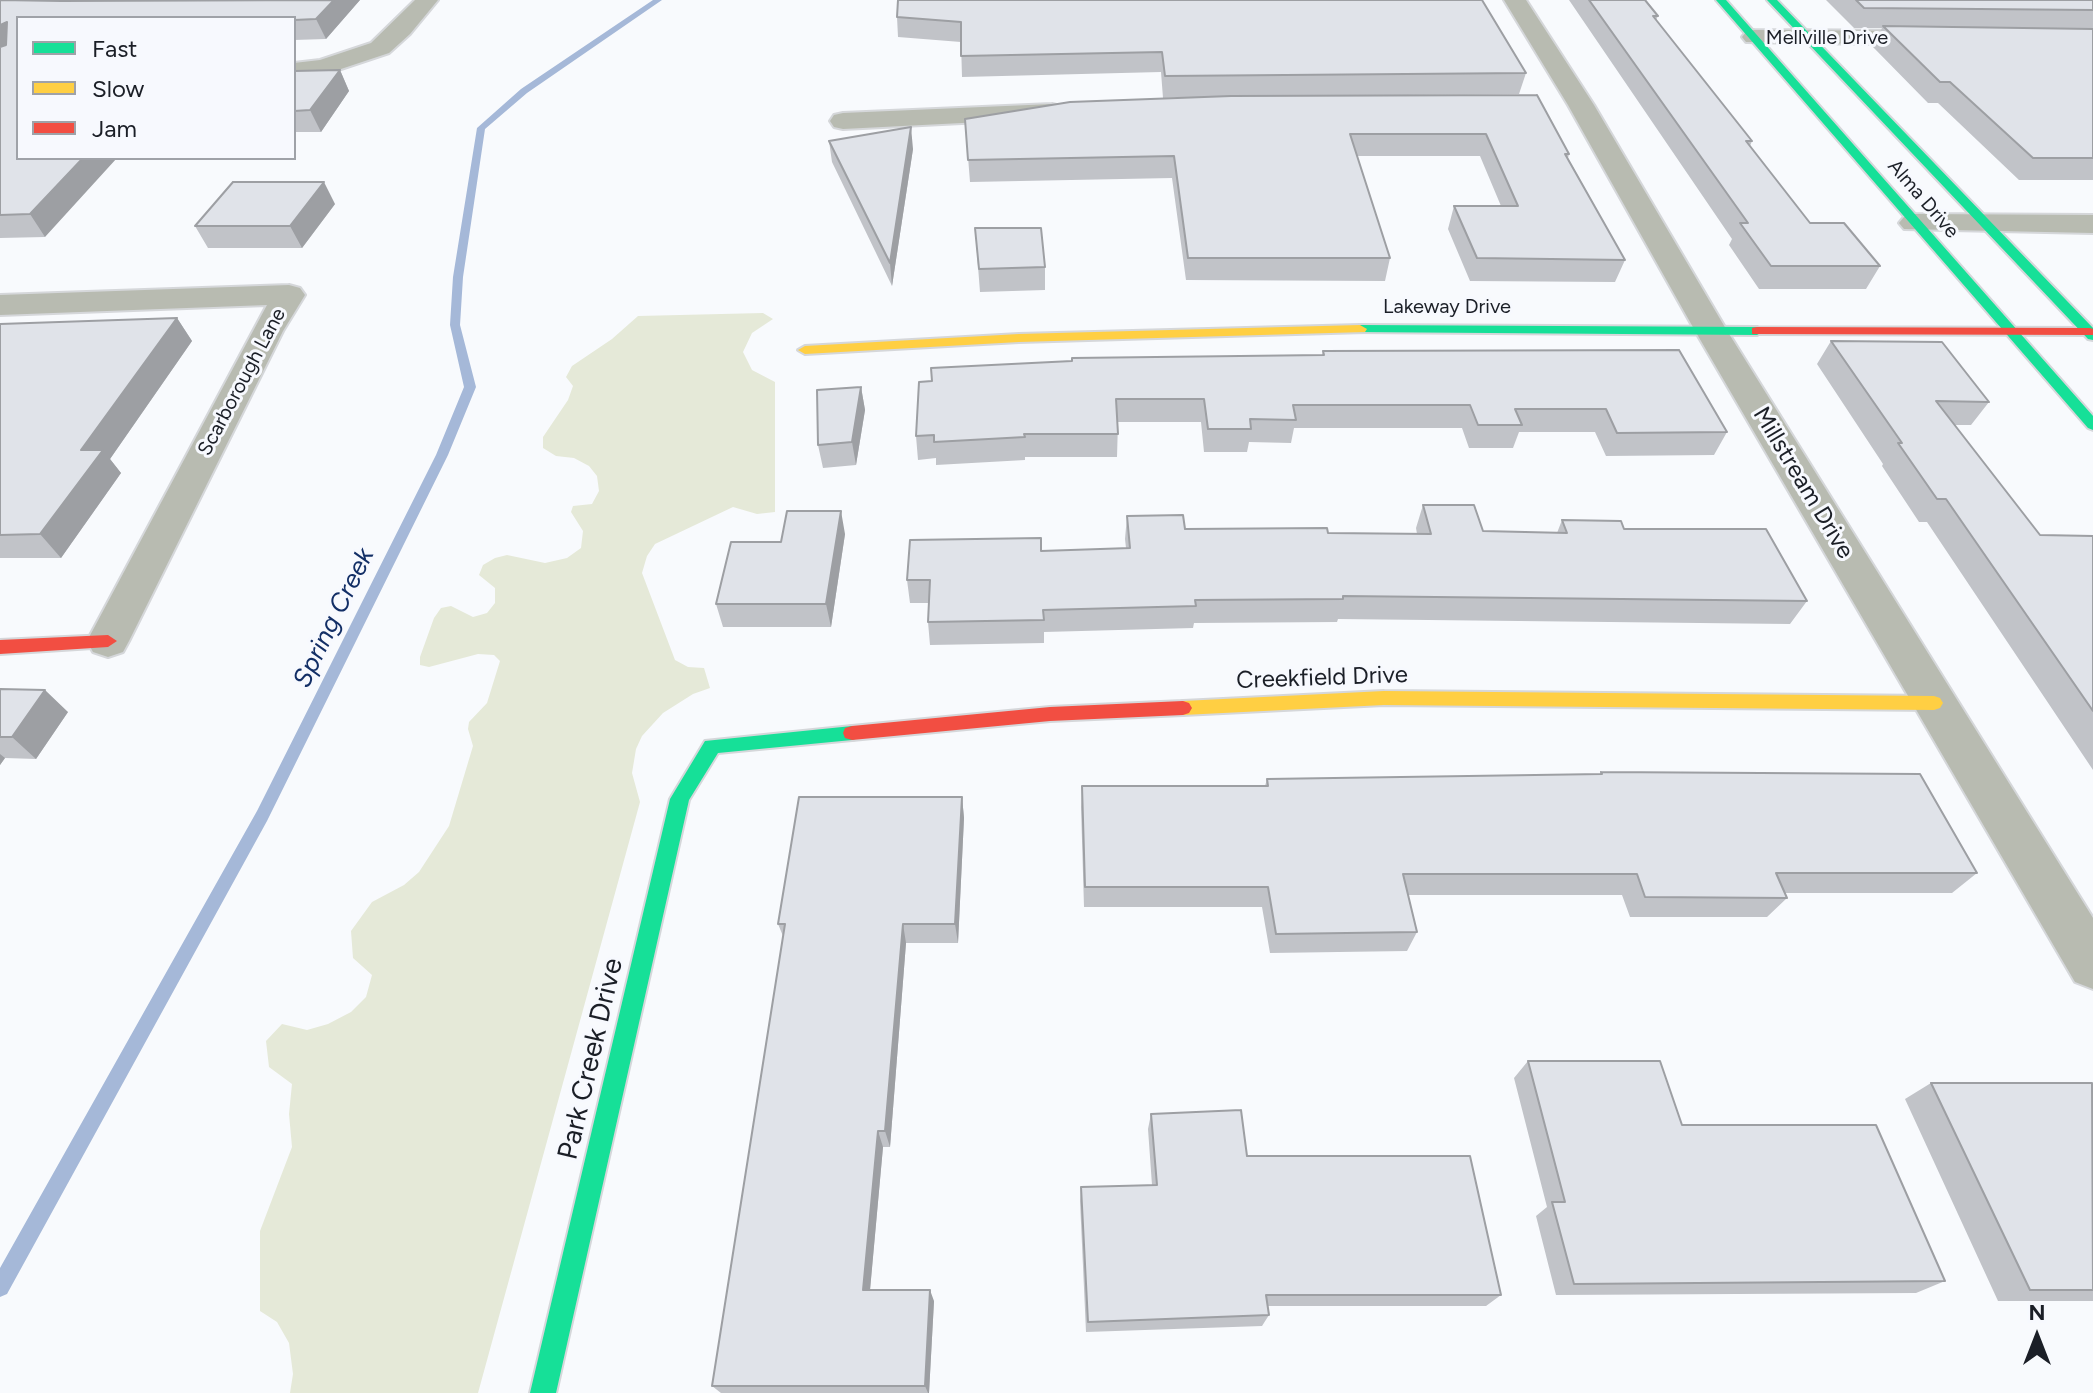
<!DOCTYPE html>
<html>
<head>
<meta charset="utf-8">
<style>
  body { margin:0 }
  #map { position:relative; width:2093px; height:1393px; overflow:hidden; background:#f8fafd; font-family:Figtree,sans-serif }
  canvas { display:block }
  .legend { position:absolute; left:16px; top:16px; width:280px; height:144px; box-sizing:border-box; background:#f7f9fe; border:2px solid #9fa2a8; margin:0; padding:10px 14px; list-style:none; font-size:24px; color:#1b1f27 }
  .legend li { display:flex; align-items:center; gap:16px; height:40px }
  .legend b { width:40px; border:2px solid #9fa2a8 }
  .north { position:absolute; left:1997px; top:1297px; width:80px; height:80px; -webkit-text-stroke:6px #f7f9fe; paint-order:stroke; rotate:0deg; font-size:22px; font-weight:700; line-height:32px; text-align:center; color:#1b1f27 }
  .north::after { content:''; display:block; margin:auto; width:28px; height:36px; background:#1b1f27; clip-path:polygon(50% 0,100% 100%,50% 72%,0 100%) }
</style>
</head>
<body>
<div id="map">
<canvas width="2093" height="1393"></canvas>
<ul class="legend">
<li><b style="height:10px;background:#16e098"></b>Fast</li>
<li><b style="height:10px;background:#ffcf43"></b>Slow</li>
<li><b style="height:10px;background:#f24e42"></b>Jam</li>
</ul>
<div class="north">N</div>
</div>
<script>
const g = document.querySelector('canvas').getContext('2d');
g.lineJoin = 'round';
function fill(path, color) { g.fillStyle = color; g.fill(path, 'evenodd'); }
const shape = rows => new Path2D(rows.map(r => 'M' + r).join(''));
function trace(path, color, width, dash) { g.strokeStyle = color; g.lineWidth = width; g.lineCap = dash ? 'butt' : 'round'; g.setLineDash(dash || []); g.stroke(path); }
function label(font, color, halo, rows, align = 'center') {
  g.font = font + ' Figtree,sans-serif'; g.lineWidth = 6; g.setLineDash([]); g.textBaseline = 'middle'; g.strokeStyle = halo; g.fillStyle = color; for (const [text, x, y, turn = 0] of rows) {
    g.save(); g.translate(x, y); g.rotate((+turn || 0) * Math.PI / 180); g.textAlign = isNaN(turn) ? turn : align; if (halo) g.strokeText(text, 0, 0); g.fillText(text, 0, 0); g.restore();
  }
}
const green = shape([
  [763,313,773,319,752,333,743,352,752,370,775,382,775,512,757,514,733,507,655,544,647,556,642,573,675,660,688,667,704,668,710,688,693,694,663,713,642,736,636,749,632,773,640,802,478,1393,290,1393,293,1374,289,1343,277,1322,260,1311,260,1231,292,1147,289,1114,292,1084,269,1067,266,1041,282,1024,307,1030,328,1024,351,1012,366,997,372,975,353,958,351,931,372,902,404,885,419,872,449,826,473,746,468,729,469,722,487,703,500,661,494,655,478,654,429,667,420,665,420,657,434,618,441,608,451,606,473,617,487,613,495,603,495,588,479,575,483,565,495,558,507,555,545,563,567,558,581,548,583,531,571,512,573,506,592,504,599,491,597,476,589,466,574,458,556,456,543,448,543,437,568,400,573,386,566,377,572,366,612,339,638,316]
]);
const stream = shape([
  [653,0,662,0,527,93,485,129,463,277,460,325,476,387,448,455,267,821,7,1294,0,1297,0,1268,257,811,436,455,464,387,450,325,453,277,477,128,521,89,653,0]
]);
const street = shape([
  [415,0,438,0,410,34,389,53,332,72,294,77,294,63,320,60,371,43,415,0],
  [1504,0,1526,0,1594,105,1726,329,2093,918,2093,989,2075,982,1694,329,1568,105,1504,0],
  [1754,30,1939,31,1947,33,1951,38,1947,43,1939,45,1746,42,1742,37,1746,32,1754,30],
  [1052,104,1061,106,1065,112,1061,118,843,129,834,127,830,121,834,115,843,113,1052,104],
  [1914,214,2093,215,2093,233,1904,229,1899,223,1904,217,1914,214],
  [289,285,300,288,305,295,283,331,129,641,123,652,108,657,93,652,87,641,267,305,0,315,0,295,289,285]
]);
const fast = shape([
  [1716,0,1726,0,2093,416,2093,430,2088,428,1716,0],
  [1767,0,1777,0,2093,328,2093,340,2088,339,1767,0],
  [1360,325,1757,327,1764,331,1757,335,1355,332,1353,329,1360,325],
  [852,726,859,728,861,733,859,738,852,740,718,753,689,800,556,1393,530,1393,670,799,705,741,852,726]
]);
const slow = shape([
  [1360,325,1367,329,1365,332,1019,342,805,354,798,350,805,346,1019,334,1360,325],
  [1384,691,1934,696,1940,698,1943,703,1940,708,1934,710,1384,705,1183,715,1177,713,1174,708,1177,703,1183,701,1384,691]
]);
const jam = shape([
  [1757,327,2090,328,2093,329,2093,335,1752,334,1752,328,1757,327],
  [108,635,117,641,108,647,0,654,0,640,108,635],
  [1183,701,1189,703,1192,708,1189,713,1183,715,1050,721,852,740,845,738,843,733,845,728,852,726,1050,707,1183,701]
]);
const wall = shape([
  [0,0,360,0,326,39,294,40,294,18,18,18,45,237,0,238],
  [898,0,1526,73,1519,94,1407,95,1569,154,1568,158,1625,260,1615,282,1470,281,1448,229,1454,206,1501,206,1480,156,1357,156,1390,258,1385,281,1186,280,1172,178,970,182,965,119,1189,97,1163,98,1161,72,962,77,961,42,898,37,897,17],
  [1569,0,1646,0,1658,16,1656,20,1752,141,1750,146,1810,223,1880,266,1866,289,1759,289,1729,245,1732,239],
  [1826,0,2093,0,2093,180,2019,180,1938,103,1928,103,1873,47,1882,28,1854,28],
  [340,70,349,91,321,132,294,132,294,71],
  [829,141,913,149,892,286,832,162],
  [335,204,302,248,208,248,195,226],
  [975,228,1045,267,1045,290,980,292],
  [177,318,192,341,110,459,121,473,61,558,0,558,0,324],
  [1831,341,1989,402,1971,425,1954,425,2040,535,2093,536,2093,770,1927,522,1919,522,1882,466,1883,464,1817,364],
  [1323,351,1727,432,1714,455,1606,456,1595,432,1519,432,1513,448,1469,448,1462,428,1294,428,1291,443,1249,442,1247,452,1204,452,1201,422,1118,422,1117,457,1025,457,1025,460,936,465,936,458,918,460,916,436,1322,355],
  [861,387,865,410,856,465,823,468,818,445],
  [1423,505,1483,531,1557,533,1562,520,1624,529,1807,601,1790,624,1338,619,1337,622,1194,623,1193,628,1044,632,1044,643,930,645,928,622,929,603,910,603,907,580,1041,551,1126,548,1125,539,1127,516,1185,529,1328,533,1417,534,1416,528],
  [845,534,831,627,723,627,716,604,781,542],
  [0,689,68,712,36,759,5,758,0,765],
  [1601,772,1977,873,1952,893,1785,893,1787,898,1767,917,1630,917,1622,895,1408,895,1417,932,1407,951,1270,953,1262,907,1084,907,1081,807,1082,786,1265,786,1267,779,1599,775],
  [962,797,964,818,958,943,906,943,890,1147,883,1147,870,1290,934,1301,929,1393,721,1393,712,1386,783,936,778,924],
  [1528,1061,1682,1125,1945,1281,1916,1293,1556,1295,1536,1216,1547,1207,1514,1078],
  [1931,1083,2093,1084,2093,1301,1998,1301,1905,1099],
  [1151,1114,1501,1295,1486,1306,1268,1306,1269,1315,1262,1326,1086,1332,1080,1201,1081,1187,1152,1185,1148,1129]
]);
const shadedWall = shape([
  [334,0,360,0,326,39,316,19],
  [7,22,18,38,0,51,0,25],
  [340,70,349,91,321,132,310,110],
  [911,127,913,149,892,286,890,263],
  [83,158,117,158,45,237,30,214],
  [324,182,335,204,302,248,290,226],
  [177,318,192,341,110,459,121,473,61,558,40,534,81,450],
  [861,387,865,410,856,465,852,442],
  [841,511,845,534,831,627,826,604],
  [45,690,68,712,36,759,12,737],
  [0,754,5,758,0,765],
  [962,797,964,818,958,943,955,924],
  [903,924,906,943,890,1147,885,1131],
  [878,1131,883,1147,869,1301,863,1290],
  [930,1290,934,1301,929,1393,928,1393,925,1386]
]);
const building = shape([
  [0,0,61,1,334,0,316,19,294,20,294,18,18,18,18,158,83,158,30,214,0,215,0,47,6,45,7,22,0,25,0,0],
  [898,0,1482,0,1526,73,1165,76,1162,52,961,56,961,22,897,17,898,0],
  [1589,0,1645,0,1658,16,1653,16,1752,141,1746,141,1810,223,1844,223,1880,266,1771,266,1740,223,1748,223,1589,0],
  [1856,0,2093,0,2093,10,1864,8,1856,0],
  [1883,26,2093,29,2093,158,2033,158,1950,82,1940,82,1883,26],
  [340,70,310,110,294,111,294,71,340,70],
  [1537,95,1569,154,1565,154,1625,260,1477,258,1454,206,1518,206,1486,134,1350,134,1390,258,1188,258,1174,156,968,160,965,119,1070,102,1231,96,1537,95],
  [911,127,890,263,829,141,911,127],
  [233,182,324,182,290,226,195,226,233,182],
  [975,228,1041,228,1045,267,979,269,975,228],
  [177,318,81,450,103,450,40,534,0,535,0,324,177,318],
  [1831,341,1942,342,1989,402,1936,401,2040,535,2093,536,2093,711,1946,499,1937,499,1898,443,1902,443,1831,341],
  [1679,350,1727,432,1617,433,1606,409,1515,409,1522,425,1478,425,1470,405,1293,405,1296,420,1250,419,1251,429,1208,429,1204,399,1116,399,1118,434,1024,434,1025,437,934,442,934,435,916,436,919,382,932,381,931,368,1072,361,1072,358,1324,355,1323,351,1679,350],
  [861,387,852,442,818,445,817,390,861,387],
  [1423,505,1474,505,1483,531,1567,533,1562,520,1621,521,1624,529,1766,529,1807,601,1343,596,1343,599,1195,600,1196,606,1043,610,1044,620,928,622,930,580,907,580,910,540,1041,538,1041,551,1130,548,1127,516,1183,515,1185,529,1327,528,1328,533,1431,534,1423,505],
  [787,511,841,511,826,604,716,604,731,542,781,542,787,511],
  [0,689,45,690,12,737,0,737,0,689],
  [1601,772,1920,774,1977,873,1776,873,1787,898,1645,897,1637,874,1403,874,1417,932,1276,934,1268,887,1085,887,1082,786,1268,786,1267,779,1602,774,1601,772],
  [799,797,962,797,955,924,903,924,885,1131,878,1131,863,1290,930,1290,925,1386,712,1386,785,924,778,924,799,797],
  [1528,1061,1660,1061,1682,1125,1876,1125,1945,1281,1574,1284,1552,1202,1565,1202,1528,1061],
  [1931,1083,2092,1083,2093,1290,2030,1290,1931,1083],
  [1241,1110,1247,1156,1470,1156,1501,1295,1266,1295,1269,1315,1088,1322,1081,1187,1157,1185,1151,1114,1241,1110]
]);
const farStreetnames = [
  ["Mellville Drive",1827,38],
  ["Alma Drive",1923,199,49],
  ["Lakeway Drive",1447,307],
  ["Scarborough Lane",242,382,-62]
];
const streetNames = [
  ["Millstream Drive",1803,483,59],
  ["Creekfield Drive",1322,678,-2]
];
const waterNames = [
  ["Spring Creek",334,618,-64]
];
const nearStreetnames = [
  ["Park Creek Drive",591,1059,-77]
];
fill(green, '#e5e9d8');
fill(stream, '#a5b8d8');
trace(street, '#d5d7da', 4);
trace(fast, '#d5d7da', 4);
trace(slow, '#d5d7da', 4);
trace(jam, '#d5d7da', 4);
fill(street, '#b8bbb1');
fill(fast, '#16e098');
fill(slow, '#ffcf43');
fill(jam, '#f24e42');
fill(wall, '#c1c3c8');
fill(shadedWall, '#9d9fa3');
fill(building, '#e0e3e9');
trace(building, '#9d9fa3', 2);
label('20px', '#1b1f27', '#f7f9fe', farStreetnames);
label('24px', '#1b1f27', '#f7f9fe', streetNames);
label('italic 26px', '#132f66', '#f7f9fe', waterNames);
label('28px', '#1b1f27', '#f7f9fe', nearStreetnames);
</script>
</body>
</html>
